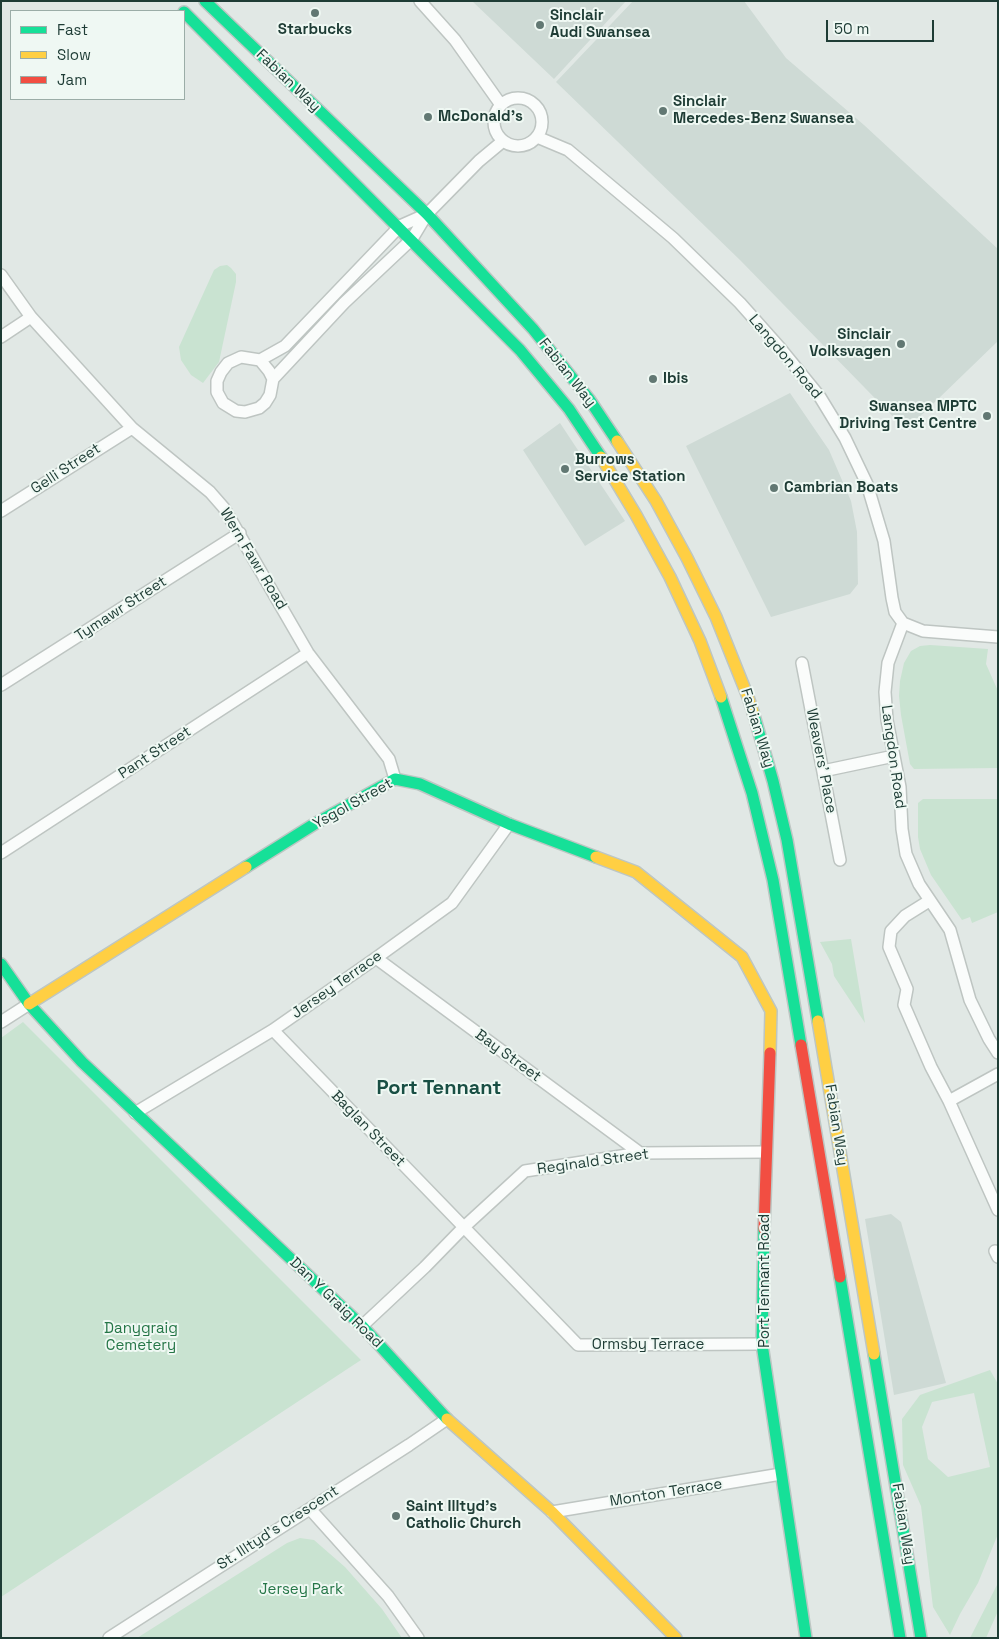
<!DOCTYPE html>
<html>
<head>
<meta charset="utf-8">
<style>
  body { margin:0 }
  #map { position:relative; width:999px; height:1639px; overflow:hidden; background:#e1e8e5; font-family:"Space Grotesk",sans-serif }
  canvas { display:block }
  .frame { position:absolute; inset:0; border:2px solid #1e3c35; pointer-events:none }
  .legend { position:absolute; left:10px; top:10px; width:175px; height:90px; box-sizing:border-box; background:#eff8f3; border:1px solid #9bada7; margin:0; padding:6px 9px; list-style:none; font-size:15px; color:#1e3c35 }
  .legend li { display:flex; align-items:center; gap:10px; height:25px }
  .legend b { width:25px; border:1px solid #9bada7 }
  .scale { position:absolute; left:826px; top:20px; width:108px; height:22px; box-sizing:border-box; border:2px solid #1e3c35; border-top:0; padding-left:6px; font-size:15px; line-height:18px; white-space:nowrap; color:#1e3c35; -webkit-text-stroke:4px #eff8f3; paint-order:stroke }
</style>
</head>
<body>
<div id="map">
<canvas width="999" height="1639"></canvas>
<div class="frame"></div>
<ul class="legend">
<li><b style="height:6px;background:#16e098"></b>Fast</li>
<li><b style="height:6px;background:#ffcf43"></b>Slow</li>
<li><b style="height:6px;background:#f24e42"></b>Jam</li>
</ul>
<div class="scale">50 m</div>
</div>
<script>
const g = document.querySelector('canvas').getContext('2d');
g.lineJoin = 'round';
function fill(path, color) { g.fillStyle = color; g.fill(path, 'evenodd'); }
const shape = rows => new Path2D(rows.map(r => 'M' + r).join(''));
function trace(path, color, width, dash) { g.strokeStyle = color; g.lineWidth = width; g.lineCap = dash ? 'butt' : 'round'; g.setLineDash(dash || []); g.stroke(path); }
function label(font, color, halo, rows, align = 'center') {
  g.font = font + ' "Space Grotesk",sans-serif'; g.lineWidth = 4; g.setLineDash([]); g.textBaseline = 'middle'; g.strokeStyle = halo; g.fillStyle = color; for (const [text, x, y, turn = 0] of rows) {
    g.save(); g.translate(x, y); g.rotate((+turn || 0) * Math.PI / 180); g.textAlign = isNaN(turn) ? turn : align; if (halo) g.strokeText(text, 0, 0); g.fillText(text, 0, 0); g.restore();
  }
}
const built = shape([
  [472,1,626,1,554,79],
  [633,1,744,1,786,58,864,125,998,249,998,341,906,430,740,260,556,82],
  [790,393,829,450,851,501,857,532,858,584,850,594,771,617,686,446],
  [560,423,625,521,585,546,523,450],
  [891,1214,901,1222,946,1383,894,1395,865,1219]
]);
const green = shape([
  [227,265,231,268,236,274,236,282,219,362,203,383,191,375,181,360,179,347,214,270,220,266],
  [930,645,988,649,986,664,998,691,998,768,914,769,910,764,901,715,899,696,900,681,904,663,911,651,920,646],
  [923,799,998,799,998,912,972,923,970,917,962,920,931,875,920,849,918,837,918,803],
  [851,939,865,1023,834,976,832,964,820,942],
  [23,1022,361,1360,1,1597,1,1038],
  [990,1370,998,1384,998,1534,978,1583,960,1614,950,1635,933,1607,921,1506,903,1465,902,1419,920,1395],
  [974,1393,990,1467,948,1477,928,1459,922,1427,932,1402],
  [300,1538,314,1540,345,1567,382,1609,402,1638,137,1638,287,1543],
  [998,1583,998,1611,986,1638,970,1638]
]);
const street = shape([
  [420,1,455,40,501,105],
  '494 122a24 24 0 1 1 48 0a24 24 0 1 1-48 0Z',
  [537,137,568,150,673,238,740,303,780,348,820,397,845,438,867,484,884,541,892,598,895,612,903,623,923,631,998,637],
  [1,275,31,317,132,428,210,492,224,508,308,653,389,759,395,779],
  [1,337,31,317],
  [260,360,269,371,273,379,270,395,265,403,259,408,245,412,236,411,223,403,217,392,217,381,221,372,228,363,241,357,260,360,285,346,400,226,427,214],
  [273,379,344,303,412,239,427,214,479,161,503,141],
  [1,511,132,428],
  [903,623,888,663,885,692,887,720,900,787,902,829,906,854,919,884,950,930,970,1000,989,1039,998,1053],
  [802,663,840,860],
  [1,685,240,533],
  [823,771,894,756],
  [1,853,308,653],
  [929,901,905,916,891,931,889,947,907,989,904,1005,931,1067,949,1101,998,1210],
  [376,958,640,1153],
  [1,1022,29,1004],
  [273,1030,578,1345,762,1344],
  [949,1101,998,1074],
  [135,1113,273,1030,376,958,452,903,509,824],
  [995,1251,998,1257],
  [362,1326,425,1267,464,1227,525,1171,640,1153,766,1152],
  [310,1509,388,1596,418,1638],
  [552,1512,781,1474],
  [109,1638,409,1445,447,1419]
]);
const fast = shape([
  [205,1,427,214,533,329,589,399,617,441],
  [184,12,520,350,569,409,601,457],
  [721,697,752,793,773,880,801,1045],
  [753,712,773,781,787,840,818,1021],
  [246,867,316,823,395,779,420,784,509,824,596,857],
  [1,964,29,1004,82,1062,362,1326,447,1419],
  [764,1229,762,1344,806,1638],
  [840,1277,900,1638],
  [874,1354,921,1638]
]);
const slow = shape([
  [617,441,656,501,687,558,716,617,748,697,753,712],
  [601,457,636,515,670,577,700,641,721,697],
  [596,857,636,872,742,957,771,1011,770,1053],
  [29,1004,246,867],
  [818,1021,874,1354],
  [447,1419,552,1512,676,1638]
]);
const jam = shape([
  [801,1045,840,1277],
  [764,1229,770,1053]
]);
const markers = [
  [315,13,5,"#627873"],
  [540,25,5,"#627873"],
  [663,111,5,"#627873"],
  [428,117,5,"#627873"],
  [901,344,5,"#627873"],
  [653,379,5,"#627873"],
  [987,416,5,"#627873"],
  [565,469,5,"#627873"],
  [774,488,5,"#627873"],
  [396,1516,5,"#627873"]
];
const poiNames = [
  ["Sinclair",550,16],
  ["Audi Swansea",550,33],
  ["Starbucks",315,30,"center"],
  ["Sinclair",673,102],
  ["Mercedes-Benz Swansea",673,119],
  ["McDonald's",438,117],
  ["Sinclair",891,335,"right"],
  ["Volksvagen",891,352,"right"],
  ["Ibis",663,379],
  ["Swansea MPTC",977,407,"right"],
  ["Driving Test Centre",977,424,"right"],
  ["Burrows",575,460],
  ["Service Station",575,477],
  ["Cambrian Boats",784,488],
  ["Saint Illtyd's",406,1507],
  ["Catholic Church",406,1524]
];
const streetNames = [
  ["Fabian Way",288,81,44],
  ["Langdon Road",785,357,50],
  ["Fabian Way",567,373,52],
  ["Gelli Street",66,469,-33],
  ["Wern Fawr Road",253,559,59],
  ["Tymawr Street",121,609,-33],
  ["Fabian Way",757,728,73],
  ["Pant Street",155,753,-33],
  ["Langdon Road",893,757,82],
  ["Weavers' Place",821,761,79],
  ["Ysgol Street",353,804,-29],
  ["Jersey Terrace",337,985,-35],
  ["Bay Street",508,1056,36],
  ["Fabian Way",836,1125,81],
  ["Baglan Street",368,1129,46],
  ["Reginald Street",593,1162,-8],
  ["Port Tennant Road",765,1281,-90],
  ["Dan Y Graig Road",336,1303,44],
  ["Ormsby Terrace",648,1345],
  ["Monton Terrace",666,1493,-9],
  ["Fabian Way",903,1524,81],
  ["St. Illtyd's Crescent",278,1528,-33]
];
const parkNames = [
  ["Danygraig",141,1329],
  ["Cemetery",141,1346],
  ["Jersey Park",301,1590]
];
const districtNames = [
  ["Port Tennant",439,1089]
];
fill(built, '#cedad5');
fill(green, '#c9e3d1');
trace(street, '#bec5c2', 14);
trace(fast, '#bdc6c3', 14);
trace(slow, '#bdc6c3', 14);
trace(jam, '#bdc6c3', 14);
trace(street, '#fafcfb', 11);
trace(fast, '#16e098', 11);
trace(slow, '#ffcf43', 11);
trace(jam, '#f24e42', 11);
for (const [x, y, r, color] of markers) { const dot = new Path2D(); dot.arc(x, y, r, 0, 2 * Math.PI); g.fillStyle = color; g.fill(dot); trace(dot, '#eff8f3', 2); }
label('bold 15px', '#1e3c35', '#eff8f3', poiNames, 'left');
label('15px', '#1e3c35', '#eff8f3', streetNames);
label('15px', '#257647', '#eff8f3', parkNames);
label('bold 20px', '#194f44', '#eff8f3', districtNames);
</script>
</body>
</html>
